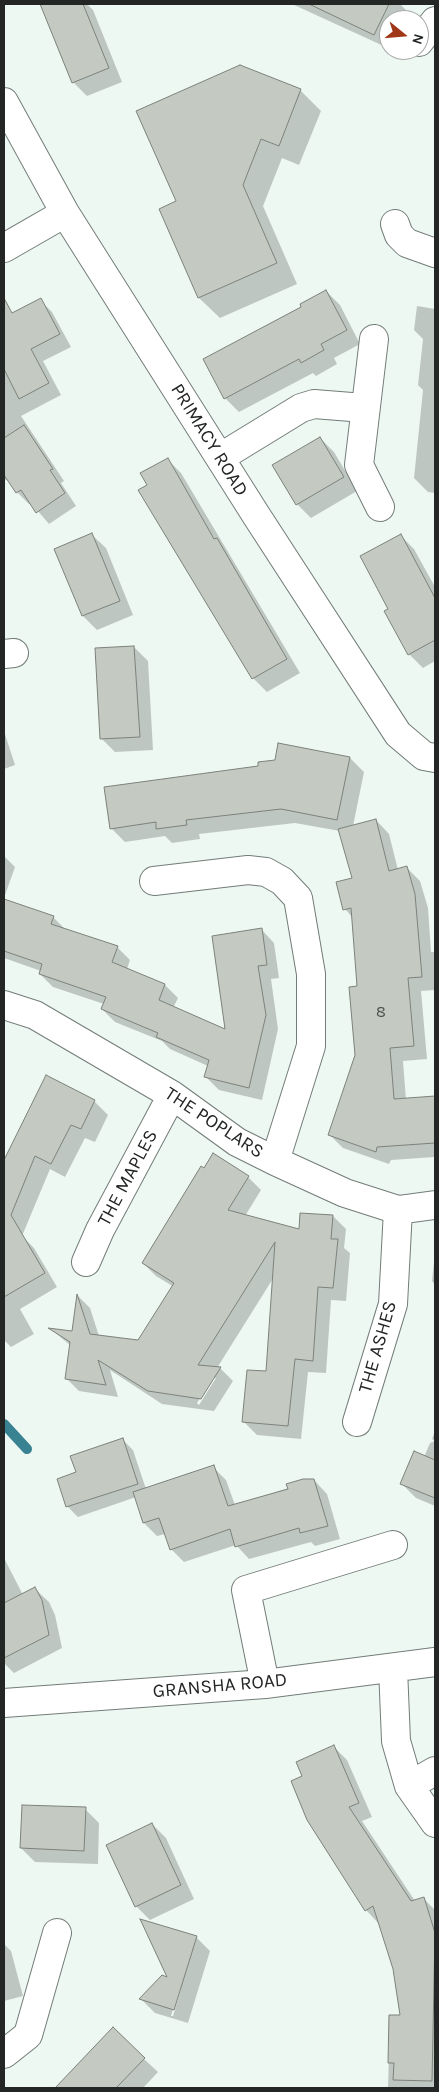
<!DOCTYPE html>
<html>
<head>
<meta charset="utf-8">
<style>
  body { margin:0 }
  #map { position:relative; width:439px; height:2092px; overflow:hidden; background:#eef8f3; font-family:Karla,sans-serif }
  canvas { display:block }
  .frame { position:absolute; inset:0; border:5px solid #232625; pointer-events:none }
  .north { position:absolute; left:379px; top:10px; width:50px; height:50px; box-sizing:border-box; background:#fff; border:1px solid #a7a8a8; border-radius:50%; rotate:107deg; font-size:14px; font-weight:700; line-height:20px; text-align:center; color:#232625 }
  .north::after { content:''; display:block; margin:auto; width:18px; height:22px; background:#9f3718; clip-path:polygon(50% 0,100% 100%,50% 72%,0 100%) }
</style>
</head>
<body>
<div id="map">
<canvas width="439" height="2092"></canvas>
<div class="frame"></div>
<div class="north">N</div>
</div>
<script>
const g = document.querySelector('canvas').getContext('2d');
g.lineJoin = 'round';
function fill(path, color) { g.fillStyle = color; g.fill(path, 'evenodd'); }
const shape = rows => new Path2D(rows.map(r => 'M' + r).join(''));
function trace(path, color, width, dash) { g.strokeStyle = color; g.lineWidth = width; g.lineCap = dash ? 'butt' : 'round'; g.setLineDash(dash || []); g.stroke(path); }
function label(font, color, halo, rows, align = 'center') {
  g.font = font + ' Karla,sans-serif'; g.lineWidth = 4; g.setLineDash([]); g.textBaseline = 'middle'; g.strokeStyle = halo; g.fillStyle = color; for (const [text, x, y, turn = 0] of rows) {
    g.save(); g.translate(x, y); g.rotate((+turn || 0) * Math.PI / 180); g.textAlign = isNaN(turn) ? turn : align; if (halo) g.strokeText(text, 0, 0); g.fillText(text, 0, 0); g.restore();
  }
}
const shadow = shape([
  [52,4,87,4,93,10,122,82,87,96,73,82,43,7],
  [292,4,400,4,406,10,401,20,389,20,388,48],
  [300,90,321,111,299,165,282,158,263,206,297,284,220,318,199,298,160,209,178,202],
  [326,291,340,305,360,344,334,358,337,364,316,376,313,373,239,412,225,398,303,307],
  [40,300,52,312,71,347,43,361,61,395,21,416,64,481,61,483,76,506,49,524,31,503,29,504,17,492,8,479,4,481,4,319],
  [417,306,435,309,435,493,428,492,414,478,423,390,418,385,423,339,414,330],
  [320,438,334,452,357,491,311,518,297,504],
  [167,459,181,473,300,673,267,692,253,678,148,485],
  [92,535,106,548,133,615,97,630,83,616],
  [400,535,414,549,435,587,435,661,423,668,409,654,390,609],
  [134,647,148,661,153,750,115,752,101,738],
  [4,731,15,765,4,769],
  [350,758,364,772,353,826,376,820,389,834,398,870,407,868,420,881,428,908,431,952,435,952,435,990,421,991,427,1059,403,1061,406,1100,435,1097,435,1157,391,1160,389,1164,343,1148,330,1135,357,1055,359,987,353,918,345,909,353,879,340,831,295,823,199,834,200,839,172,843,165,836,125,842,111,828],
  [4,856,15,867,4,898],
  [4,901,53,917,66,930,117,947,130,960,127,969,165,985,178,998,173,1008,227,1031,262,930,274,943,279,978,271,979,278,1029,262,1100,219,1090,206,1077,208,1066,170,1049,162,1041,115,1022,102,1009,104,1004,53,987,40,974,41,971,4,958],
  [46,1077,94,1101,108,1115,95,1142,85,1138,65,1177,50,1169,22,1236,34,1248,57,1287,20,1309,34,1334,11,1347,4,1340,4,1245,22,1234,4,1227,4,1163],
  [213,1155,248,1177,261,1190,245,1216,300,1230,301,1214,333,1216,346,1229,344,1248,350,1253,346,1301,331,1300,326,1373,308,1372,301,1439,257,1435,244,1422,268,1373,274,1277,217,1368,220,1368,233,1381,214,1411,162,1404,110,1370,118,1397,79,1391,66,1378,71,1346,51,1329,73,1332,78,1296,90,1308,99,1336,139,1342,174,1287,156,1276,143,1263],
  [213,1378,216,1378,199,1405,197,1403],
  [435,1252,435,1285,432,1281],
  [435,1430,435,1506,416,1498,402,1484,424,1457,430,1443,435,1441,432,1439],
  [123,1440,133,1450,146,1489,213,1467,226,1480,235,1505,314,1480,327,1494,340,1539,315,1546,311,1542,249,1559,236,1545,184,1562,171,1549,165,1534,157,1536,144,1523,136,1497,78,1517,68,1507,59,1480,78,1473],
  [4,1558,23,1595,35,1589,49,1602,55,1615,62,1648,14,1673,4,1663],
  [334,1747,347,1760,372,1817,362,1821,415,1901,424,1899,435,1910,435,2088,388,2088,390,2016,402,2016,395,1969,380,1925,366,1910,303,1777],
  [85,1809,99,1823,98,1864,35,1862,21,1848],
  [152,1824,166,1838,194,1899,150,1920,136,1906],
  [196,1937,210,1951,188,2023,155,2013,141,1999,169,1979],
  [179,1989,181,1989,173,2016,171,2016],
  [4,1944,11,1951,23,1996,4,2001],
  [144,2059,158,2072,143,2088,70,2088,63,2081]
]);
const stream = shape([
  [4,1424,27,1449]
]);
const building = shape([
  [40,4,83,4,109,68,72,83,40,4],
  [309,4,389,4,374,35,309,4],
  [240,65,301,89,279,146,261,139,243,185,277,263,198,298,159,209,176,201,136,111,240,65],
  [326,290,347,330,321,344,324,350,301,363,299,359,224,399,203,359,301,307,300,304,326,290],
  [4,298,12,313,41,298,60,334,31,349,49,383,19,399,4,369,4,298],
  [24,425,53,469,50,470,65,493,36,513,21,490,16,493,4,475,4,438,24,425],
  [320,437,344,477,296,505,272,465,320,437],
  [168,458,214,539,217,538,287,659,252,679,138,490,147,485,140,473,168,458],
  [92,533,120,601,82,616,54,549,92,533],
  [401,534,435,598,435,640,408,655,384,611,388,609,360,556,401,534],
  [134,646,140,737,100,739,95,648,134,646],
  [278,743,350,757,337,820,281,809,186,820,187,825,156,829,156,822,110,829,104,787,258,766,258,762,275,760,278,743],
  [376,819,389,871,407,866,415,894,422,977,408,978,414,1046,390,1048,394,1099,435,1096,435,1143,377,1147,376,1152,328,1135,355,1055,349,987,357,986,351,908,343,910,336,882,352,878,338,829,376,819],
  [4,899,54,916,51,924,118,946,112,962,165,984,159,1000,225,1029,212,936,262,928,267,965,258,966,266,1015,249,1088,204,1077,209,1060,156,1037,158,1033,101,1009,106,997,39,974,42,964,4,951,4,899],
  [46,1075,95,1100,81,1129,71,1125,51,1164,35,1156,11,1215,45,1273,4,1297,4,1160,46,1075],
  [213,1153,249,1176,228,1210,299,1229,300,1213,333,1215,331,1239,338,1239,333,1288,318,1287,313,1361,295,1359,288,1426,242,1422,247,1370,266,1371,275,1242,198,1365,221,1367,201,1399,148,1391,98,1360,106,1385,65,1379,70,1342,48,1328,72,1331,77,1294,90,1334,138,1340,174,1283,142,1263,201,1166,204,1168,213,1153],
  [123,1438,138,1484,66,1507,57,1479,76,1472,70,1456,123,1438],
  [414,1451,435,1460,435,1498,400,1484,414,1451],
  [214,1465,228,1506,288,1489,286,1484,303,1479,314,1479,328,1526,300,1533,299,1528,235,1547,230,1529,170,1550,159,1518,143,1523,133,1492,214,1465],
  [35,1587,42,1600,49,1635,4,1658,4,1603,35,1587],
  [334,1745,359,1803,349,1807,411,1901,424,1897,435,1933,432,2081,393,2080,394,2063,388,2063,389,2015,400,2015,393,1969,373,1906,365,1911,307,1820,291,1781,302,1776,296,1762,334,1745],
  [22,1805,86,1807,84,1851,20,1848,22,1805],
  [152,1823,181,1885,135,1907,106,1845,152,1823],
  [140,1919,197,1936,174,2010,139,1999,162,1975,167,1977,140,1919],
  [113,2027,145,2058,116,2088,55,2088,113,2027]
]);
const minor = shape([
  [419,42,435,21],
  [4,102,65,213,256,515,398,734,424,756,435,758],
  [395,224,399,235,407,243,435,253],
  [4,248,65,213],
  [374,339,359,465,380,507],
  [221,457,301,408,314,404,364,408],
  [4,654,14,653],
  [154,881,248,870,266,872,282,881,298,898,311,974,311,1046,275,1161],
  [4,1005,35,1015,172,1095,237,1142,275,1161,345,1193,398,1210,435,1205],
  [86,1262,100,1230,172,1095],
  [357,1422,393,1304,398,1210],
  [393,1668,396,1741,409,1786,435,1823],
  [265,1684,246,1590,393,1545],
  [4,1703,265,1684,435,1662],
  [409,1786,435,1771],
  [4,2054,28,2035,57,1933]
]);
const numberNames = [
  ["8",381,1012]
];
const streetNames = [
  ["PRIMACY ROAD",209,440,58],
  ["THE POPLARS",214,1123,33],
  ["THE MAPLES",128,1178,-62],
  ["THE ASHES",378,1347,-74],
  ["GRANSHA ROAD",220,1686,-5]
];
fill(shadow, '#0003');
trace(stream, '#388292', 10);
fill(building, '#c4cac2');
trace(building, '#7c817a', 1);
trace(minor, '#737c78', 30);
trace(minor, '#fff', 28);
label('16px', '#4b4f4c', null, numberNames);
label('19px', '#232625', '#fff', streetNames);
</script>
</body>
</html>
